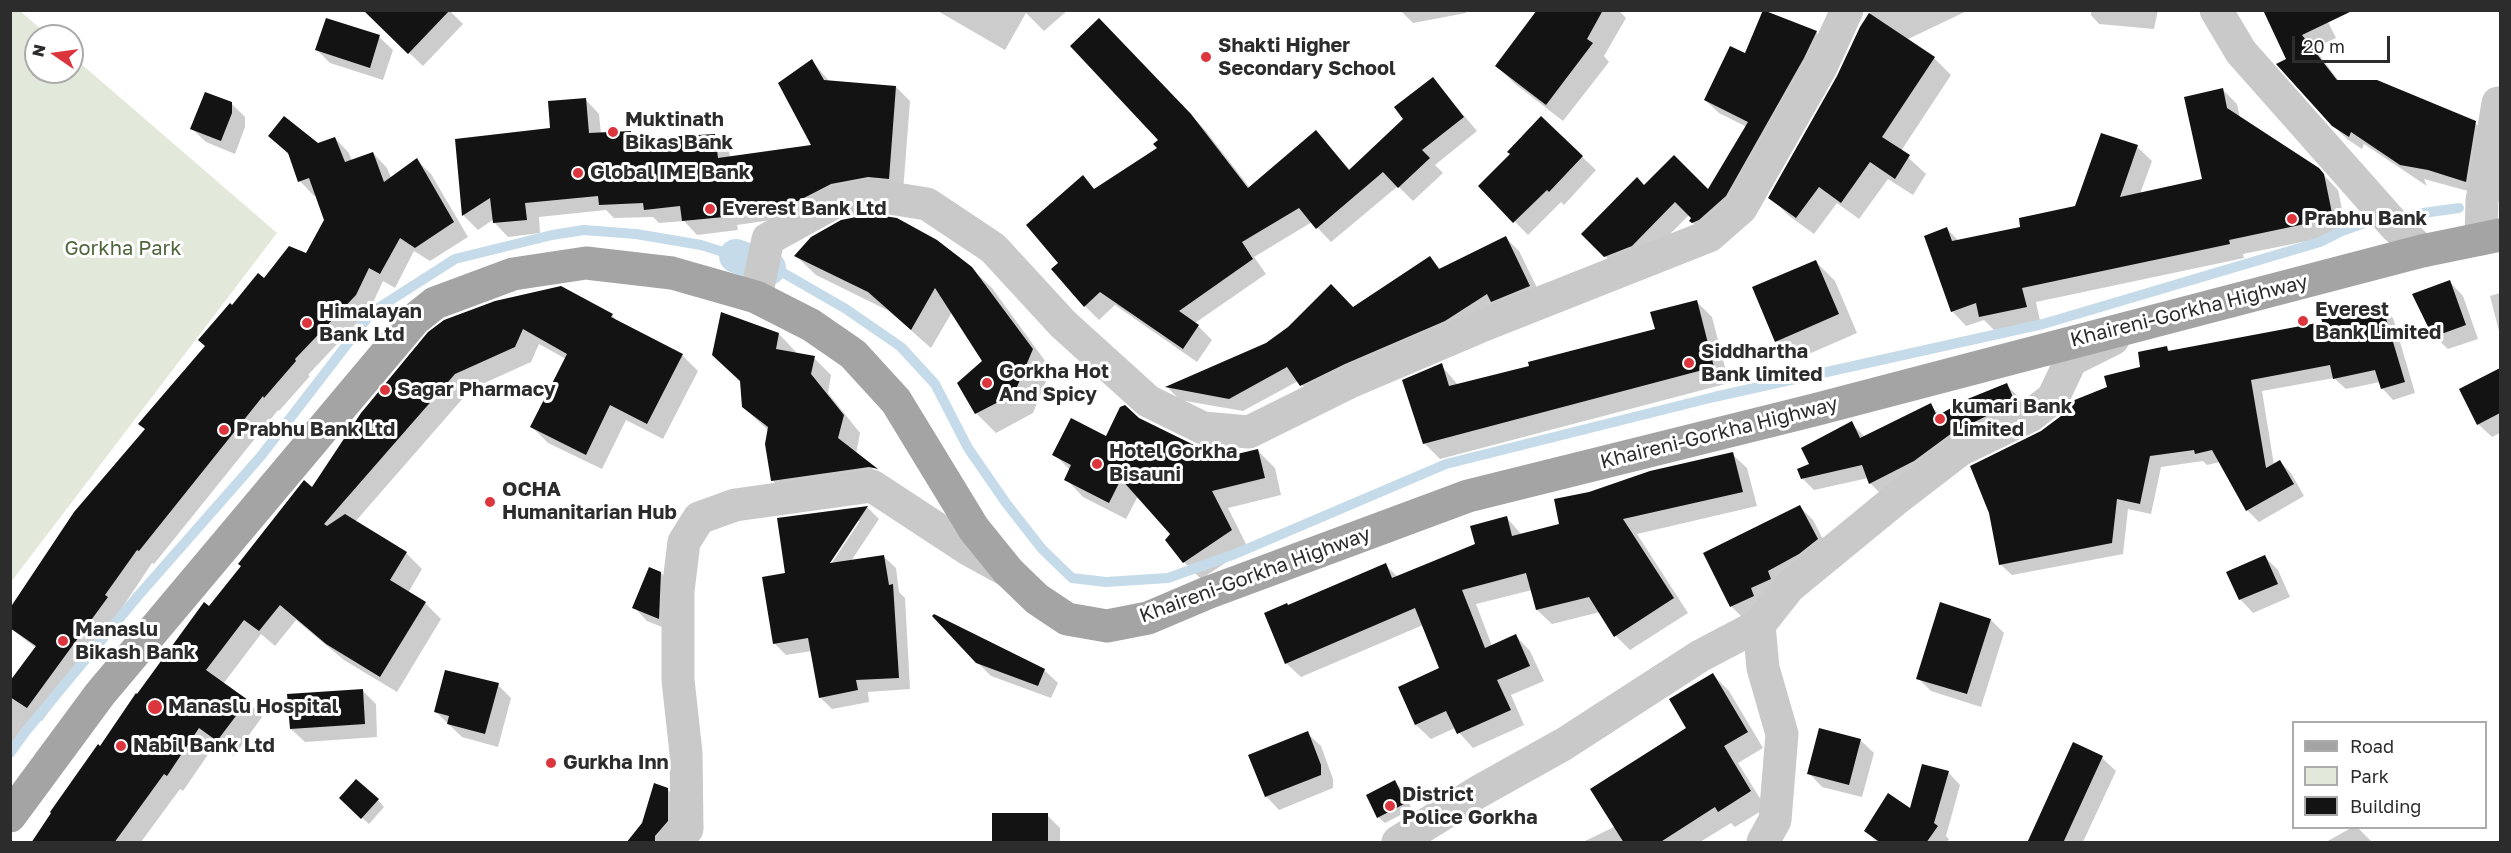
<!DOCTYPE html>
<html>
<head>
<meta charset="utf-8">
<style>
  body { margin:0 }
  #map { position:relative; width:2511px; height:853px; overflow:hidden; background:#fff; font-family:"Golos Text",sans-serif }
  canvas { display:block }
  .frame { position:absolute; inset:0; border:12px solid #2c2c2c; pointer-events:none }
  .legend { position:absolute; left:2292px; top:721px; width:195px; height:108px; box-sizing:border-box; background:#fff; border:2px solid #ababab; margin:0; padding:8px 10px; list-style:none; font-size:18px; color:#2c2c2c }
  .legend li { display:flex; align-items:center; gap:12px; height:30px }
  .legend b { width:30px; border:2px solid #ababab }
  .north { position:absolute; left:24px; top:24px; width:60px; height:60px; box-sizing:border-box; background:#fff; border:2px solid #ababab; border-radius:50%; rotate:283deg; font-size:16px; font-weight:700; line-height:24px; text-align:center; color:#2c2c2c }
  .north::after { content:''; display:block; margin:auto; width:21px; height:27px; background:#dc353e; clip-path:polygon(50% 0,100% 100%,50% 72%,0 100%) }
  .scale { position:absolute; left:2292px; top:36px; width:98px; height:27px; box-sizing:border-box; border:3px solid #2c2c2c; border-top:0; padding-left:8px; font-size:18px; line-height:21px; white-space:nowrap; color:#2c2c2c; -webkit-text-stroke:4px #fff; paint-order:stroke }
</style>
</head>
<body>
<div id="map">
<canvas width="2511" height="853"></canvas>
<div class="frame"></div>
<ul class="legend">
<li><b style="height:8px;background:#a4a4a4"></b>Road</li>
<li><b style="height:16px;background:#e2e9da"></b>Park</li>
<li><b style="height:16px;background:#131313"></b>Building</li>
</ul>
<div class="north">N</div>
<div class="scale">20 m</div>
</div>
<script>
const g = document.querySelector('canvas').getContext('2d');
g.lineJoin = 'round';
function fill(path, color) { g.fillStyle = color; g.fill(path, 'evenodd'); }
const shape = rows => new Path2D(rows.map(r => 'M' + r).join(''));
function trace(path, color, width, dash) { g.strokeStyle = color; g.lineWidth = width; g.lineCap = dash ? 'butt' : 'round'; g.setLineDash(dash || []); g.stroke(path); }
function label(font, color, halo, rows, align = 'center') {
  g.font = font + ' "Golos Text",sans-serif'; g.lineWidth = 6; g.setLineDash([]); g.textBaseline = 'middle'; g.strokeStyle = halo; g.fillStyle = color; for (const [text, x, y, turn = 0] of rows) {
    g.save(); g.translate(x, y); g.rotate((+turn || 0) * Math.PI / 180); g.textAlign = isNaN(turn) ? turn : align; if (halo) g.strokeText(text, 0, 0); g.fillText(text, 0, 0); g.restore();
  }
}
const green = shape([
  [19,10,49,36,36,36,36,72,72,72,72,56,277,233,11,582,10,11]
]);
const shadow = shape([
  [449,10,463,24,423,66,377,22],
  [936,10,1068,10,1044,31,1026,13,1005,50],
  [1400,10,1466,10,1466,13,1413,23],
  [1557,10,1618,10,1626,18,1604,56,1609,62,1563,121,1514,83,1497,66],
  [1872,10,1969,10,1906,40,1934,58,1951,75,1901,151,1926,174,1913,195,1888,179,1859,219,1837,203,1814,234,1788,215,1770,197,1839,77,1861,28],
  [2091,10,2158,10,2154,29,2099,24,2091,15],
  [2265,10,2322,10,2336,38,2314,48,2339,81,2475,123,2489,136,2479,194,2424,179,2427,186,2364,144,2362,149,2347,139,2333,125,2288,60],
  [1816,32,1829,46,1704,234,1691,221,1693,217,1690,214,1645,259,1619,270,1583,234,1644,187,1708,192,1747,127,1719,113,1705,100,1746,55],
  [1113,34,1205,130,1250,188,1316,132,1351,171,1405,119,1433,79,1477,131,1435,165,1443,173,1413,201,1398,186,1331,242,1312,222,1254,257,1266,274,1195,323,1212,340,1197,362,1115,305,1099,320,1085,306,1060,263,1083,177,1095,190,1159,149,1160,140],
  [379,37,393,50,383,80,330,63,317,50],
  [812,61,830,82,896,87,910,101,903,192,813,214,737,225,738,230,697,235,684,221,659,223,653,217,614,218,606,210,539,217,540,233,508,237,494,222,494,219,478,230,464,216,456,140,552,129,585,99,599,114,601,134,630,132,638,140,715,135,729,149,730,158,813,146],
  [2222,89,2237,104,2240,118,2318,169,2338,190,2347,233,2243,254,2244,258,2036,302,2040,321,1995,331,1984,320,1966,326,1952,311,1947,229,1959,241,2022,228,2076,207,2137,147,2152,161,2140,194,2204,181],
  [231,103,245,117,245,127,235,154,206,142,192,129],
  [1541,118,1596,170,1564,205,1561,202,1528,235,1480,186,1512,155],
  [270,136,317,145,335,138,349,153,352,161,373,153,387,168,391,178,417,160,431,174,468,237,430,261,414,251,395,288,383,281,370,309,308,375,310,376,279,411,278,410,154,564,152,563,76,677,75,676,42,721,38,719,10,755,10,684,36,648,10,628,233,307,264,280,307,255,325,220,317,195,314,196,300,181,290,156],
  [1506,238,1519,251,1543,300,1315,398,1298,381,1243,411,1180,400,1168,388,1267,344,1289,329,1353,309,1430,258,1441,269],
  [796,256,971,268,992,288,1051,369,1033,413,996,433,976,413,984,361,952,312,931,348,889,311,816,275],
  [1816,262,1835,281,1857,333,1795,360,1776,341],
  [2450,282,2463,296,2478,339,2448,349,2434,336],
  [2500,293,2500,335,2490,296],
  [1696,301,1712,317,1729,383,1440,459,1424,443,1441,365,1458,385,1531,367,1656,330],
  [2381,306,2393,318,2415,393,2393,400,2382,388,2380,382,2346,389,2334,378,2262,391,2274,465,2280,462,2291,473,2304,496,2259,522,2247,510,2220,462,2207,465,2203,461,2161,467,2151,514,2128,509,2123,554,2012,575,2000,564,2042,432,2142,368,2167,348,2171,352,2324,324],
  [612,315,619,323,682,355,698,371,663,439,626,420,602,469,548,443,532,427,566,359,539,344,531,362,471,389,355,522,406,553,422,569,408,593,425,603,441,619,397,692,344,660,296,620,275,646,261,634,223,684,247,701,262,717,234,756,216,743,183,791,180,789,141,842,33,842,209,608,313,489,429,334],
  [779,334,796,352,796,354,814,358,831,375,828,393,860,433,856,454,891,485,790,498,772,480,769,431,743,407],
  [2495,377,2500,383,2500,433,2492,437,2478,424],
  [2006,385,2019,397,2027,415,1882,495,1870,483,1868,478,1814,490,1802,478,1811,464,1851,423,1865,437,1930,405,1941,416],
  [1139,419,1216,460,1257,450,1275,468,1281,495,1228,508,1248,548,1201,579,1184,562,1172,534,1138,496,1126,519,1083,497,1066,479,1070,470,1054,454,1106,438],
  [1732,454,1747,468,1757,506,1637,534,1688,613,1630,650,1616,636,1600,612,1552,624,1537,610,1532,590,1476,604,1492,646,1516,636,1530,651,1544,681,1511,695,1524,725,1473,748,1455,728,1431,739,1416,725,1400,688,1441,669,1423,625,1301,677,1286,663,1289,607,1385,565,1398,577,1477,545,1507,518,1522,535,1561,525,1589,493],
  [1800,507,1813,520,1830,553,1745,620,1731,606],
  [868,508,879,519,851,561,883,556,896,568,899,592,905,598,910,689,868,692,869,702,832,709,820,697,812,651,786,655,774,643,787,574,778,519],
  [857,521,860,521,827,570,824,569],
  [2265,557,2278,570,2290,597,2253,613,2240,599],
  [661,573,674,587,672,631,647,621,634,607],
  [1991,620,2004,633,1981,707,1931,691,1918,678],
  [977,662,1044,670,1058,683,1051,698,991,676],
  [1713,675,1729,691,1763,748,1738,763,1766,808,1735,827,1731,823,1700,842,1583,842,1616,826,1688,728],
  [498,685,511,698,498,747,462,737,436,712],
  [362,690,376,704,377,737,305,742,291,729],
  [1307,733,1321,746,1333,779,1333,788,1279,810,1266,796],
  [1860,740,1874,753,1862,797,1822,787,1809,773],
  [2074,744,2102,758,2116,771,2083,842,2030,842],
  [1948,772,1960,785,1946,836,1949,839,1947,842,1877,842,1866,831,1911,810],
  [1394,782,1401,788,1412,809,1385,823,1378,817],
  [667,789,679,801,671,842,628,842],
  [378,800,384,807,369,824,347,804],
  [1047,815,1060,828,1060,842,994,842],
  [2351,828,2358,828,2372,842,2326,842]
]);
const stream = shape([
  [2416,214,2459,208],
  [769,268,780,271,846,309,901,347,935,384,968,448,1006,503,1042,549,1072,578,1106,582,1168,578,1235,554,1446,464,1714,397,2043,324,2320,242,2342,231,2368,222],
  [10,753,26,731,138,596,261,456,372,312,455,259,552,235,584,230,636,234,701,245,736,256]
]);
const canal = shape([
  [736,256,769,268]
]);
const building = shape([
  [363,10,450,10,408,54],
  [1537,10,1603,10,1587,39,1593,43,1546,105,1495,66],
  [1763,10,1817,31,1804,58,1726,196,1699,220,1692,223,1689,221,1691,218,1675,202,1632,246,1604,257,1581,234,1637,177,1644,185,1674,155,1708,189,1748,122,1704,100,1730,46,1745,53],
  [2263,10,2354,10,2302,35,2337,80,2377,80,2476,121,2466,182,2428,170,2400,165,2351,132,2349,137,2332,126,2276,64,2286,59],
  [1869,13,1935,57,1882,137,1910,155,1895,179,1870,162,1841,203,1819,187,1796,218,1768,198,1837,76,1860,27],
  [326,18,380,35,370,68,315,50],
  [1099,18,1191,114,1248,188,1316,130,1349,170,1403,119,1394,107,1433,77,1464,117,1422,150,1430,158,1398,188,1383,172,1316,229,1299,208,1242,242,1253,259,1179,311,1199,325,1183,349,1100,292,1084,307,1051,269,1058,263,1026,225,1083,175,1094,189,1157,148,1153,144,1158,140,1070,46],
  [812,59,824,80,896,86,889,179,868,177,831,184,798,201,724,212,724,217,682,221,680,206,644,210,643,203,599,205,598,196,525,203,527,220,493,223,490,198,462,216,455,139,550,128,548,101,586,98,589,133,631,131,631,139,715,134,718,158,811,145,778,83],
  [2223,88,2227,108,2319,168,2324,174,2333,218,2229,240,2230,244,2022,288,2027,307,1979,317,1976,303,1951,312,1924,236,1947,227,1952,241,2020,227,2019,218,2075,206,2101,133,2138,145,2120,197,2202,179,2184,97],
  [205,92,232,102,232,113,221,141,190,129],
  [284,116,318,143,335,137,345,162,373,152,384,182,417,158,454,222,415,248,400,238,380,274,369,268,356,295,295,359,296,361,264,398,263,396,139,551,137,550,105,595,108,597,27,708,10,697,10,681,36,646,10,628,10,608,74,512,145,429,138,424,205,346,198,340,230,303,232,305,258,273,264,278,289,246,306,253,324,220,309,178,298,182,288,153,268,136],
  [1541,116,1583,156,1549,192,1547,190,1513,223,1478,186,1510,154,1507,152],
  [871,214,897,218,937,240,972,267,1033,349,1014,394,975,414,957,383,982,361,935,288,911,330,868,292,794,256,811,237,841,220],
  [1506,236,1530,286,1491,302,1487,294,1445,321,1345,364,1300,386,1287,367,1229,399,1165,387,1266,343,1288,327,1331,284,1353,307,1430,256,1439,269],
  [1816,260,1839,314,1775,342,1752,287],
  [2450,280,2466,325,2433,337,2412,294],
  [561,286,613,314,611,317,683,354,647,424,610,405,586,455,530,427,567,354,523,329,515,347,455,374,324,524,327,526,345,514,407,552,390,580,426,602,380,677,326,644,280,605,259,631,244,620,206,670,248,700,217,741,199,728,167,776,164,774,114,843,31,843,51,813,50,812,98,744,100,746,136,693,137,694,204,602,209,606,241,566,238,564,304,480,312,487,361,413,428,332,444,320,495,301],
  [1697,300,1714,367,1423,444,1402,380,1442,363,1449,386,1529,366,1528,362,1655,329,1650,312],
  [2382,305,2405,382,2381,389,2375,370,2333,379,2330,365,2251,380,2266,468,2280,460,2294,484,2246,511,2212,450,2195,454,2194,450,2150,456,2140,504,2117,499,2112,543,1999,565,1989,513,1970,466,2041,431,2065,413,2072,401,2107,387,2104,376,2140,367,2138,352,2167,346,2168,351,2322,322,2321,317],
  [721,312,779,333,776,349,815,356,811,374,844,415,838,438,878,469,869,467,771,481,765,444,768,427,742,407,740,381,712,355],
  [2500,368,2500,413,2477,425,2459,389],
  [2007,383,2015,402,1952,433,1914,461,1869,484,1862,465,1801,479,1797,469,1809,464,1801,448,1852,421,1860,438,1931,403,1937,416,1965,400],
  [1125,405,1139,418,1194,445,1216,459,1258,449,1265,478,1212,491,1232,530,1183,563,1165,540,1170,534,1121,479,1109,503,1064,480,1071,465,1052,455,1071,418,1106,436,1120,407],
  [1733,452,1743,492,1623,519,1674,598,1614,637,1589,597,1536,610,1526,573,1462,590,1485,648,1516,634,1530,666,1497,680,1511,710,1457,734,1446,711,1415,725,1398,687,1439,668,1415,608,1285,664,1264,613,1287,603,1288,605,1386,563,1392,578,1475,544,1470,526,1507,516,1512,536,1559,524,1554,499,1589,492,1650,471],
  [1800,505,1818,539,1799,554,1768,571,1771,579,1751,588,1754,596,1730,607,1703,553],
  [868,506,830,563,884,555,889,585,893,584,899,678,856,680,858,690,819,698,808,638,773,644,762,577,785,573,777,518],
  [2265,555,2278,584,2239,600,2226,572],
  [649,567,661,572,659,619,632,608],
  [1940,602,1991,619,1967,694,1916,679],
  [934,614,1045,669,1038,686,976,663,932,616],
  [445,670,499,683,485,734,447,724,449,716,434,712],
  [1713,673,1748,732,1724,746,1751,791,1718,812,1715,807,1659,843,1624,843,1590,789,1686,728,1669,699],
  [363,689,365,724,290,729,287,694],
  [1819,728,1861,739,1849,785,1807,774],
  [1308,731,1321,765,1321,775,1265,797,1248,755],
  [2073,742,2103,756,2063,843,2027,843],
  [1922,764,1949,771,1934,823,1938,826,1926,843,1881,843,1864,831,1888,793,1910,808],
  [356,779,379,799,361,819,339,798],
  [1395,780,1406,803,1377,818,1366,795],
  [654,783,668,788,668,821,655,836,655,843,626,843,642,823],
  [992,813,1048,813,1048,843,992,843]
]);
const minor = shape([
  [2216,10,2241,52,2396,227,2422,251],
  [2481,239,2482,201,2498,103],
  [756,297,768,239,835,202,871,195,927,204,993,248,1063,324,1148,401,1203,428,1249,432,1352,381,1479,327,1709,236,1741,208,1821,67,1847,10],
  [673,842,687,829,686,753,678,680,678,591,684,542,699,518,735,505,872,486,968,549,1008,571],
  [1398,842,1478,792,1564,744,1700,656,1759,625],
  [1763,842,1775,820,1782,734,1763,668,1759,625,1789,587,1895,500,1960,450,2030,416,2053,398,2071,360,2113,339]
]);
const major = shape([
  [10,816,100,694,415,319,435,303,513,274,586,263,672,273,756,297,811,325,853,354,896,401,974,529,1008,571,1037,599,1067,619,1107,626,1148,618,1207,593,1468,496,1814,410,2422,251,2500,235]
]);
const markers = [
  [1206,57,6,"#dc353e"],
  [613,132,6,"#dc353e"],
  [578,173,6,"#dc353e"],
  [710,209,6,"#dc353e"],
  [2292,219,6,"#dc353e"],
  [2303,321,6,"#dc353e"],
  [307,323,6,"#dc353e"],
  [1689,363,6,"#dc353e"],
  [987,383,6,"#dc353e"],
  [385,390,6,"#dc353e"],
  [1940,419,6,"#dc353e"],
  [224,430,6,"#dc353e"],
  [1097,464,6,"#dc353e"],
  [490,502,6,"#dc353e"],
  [63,641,6,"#dc353e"],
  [155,707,8,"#dc353e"],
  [121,746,6,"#dc353e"],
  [551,763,6,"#dc353e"],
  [1390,806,6,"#dc353e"]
];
const poiNames = [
  ["Shakti Higher",1218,46],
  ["Secondary School",1218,69],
  ["Muktinath",625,120],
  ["Bikas Bank",625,143],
  ["Global IME Bank",590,173],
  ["Everest Bank Ltd",722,209],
  ["Prabhu Bank",2304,219],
  ["Everest",2315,310],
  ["Bank Limited",2315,333],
  ["Himalayan",319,312],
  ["Bank Ltd",319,335],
  ["Siddhartha",1701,352],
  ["Bank limited",1701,375],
  ["Gorkha Hot",999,372],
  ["And Spicy",999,395],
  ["Sagar Pharmacy",397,390],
  ["kumari Bank",1952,407],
  ["Limited",1952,430],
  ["Prabhu Bank Ltd",236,430],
  ["Hotel Gorkha",1109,452],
  ["Bisauni",1109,475],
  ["OCHA",502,490],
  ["Humanitarian Hub",502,513],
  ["Manaslu",75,630],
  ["Bikash Bank",75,653],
  ["Manaslu Hospital",168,707],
  ["Nabil Bank Ltd",133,746],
  ["Gurkha Inn",563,763],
  ["District",1402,795],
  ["Police Gorkha",1402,818]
];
const parkNames = [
  ["Gorkha Park",123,249]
];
const streetNames = [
  ["Khaireni-Gorkha Highway",2189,311,-14],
  ["Khaireni-Gorkha Highway",1719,433,-14],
  ["Khaireni-Gorkha Highway",1255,575,-20]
];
fill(green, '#e2e9da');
fill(shadow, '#0003');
trace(stream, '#c6dbe9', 10);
trace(canal, '#c6dbe9', 34);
fill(building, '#131313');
trace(minor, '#c9c9c9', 33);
trace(major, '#a4a4a4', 33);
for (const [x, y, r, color] of markers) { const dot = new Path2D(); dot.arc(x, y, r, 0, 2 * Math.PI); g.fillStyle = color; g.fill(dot); trace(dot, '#fff', 2); }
label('bold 20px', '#2c2c2c', '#fff', poiNames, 'left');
label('20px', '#4f653c', '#fff', parkNames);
label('20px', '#2c2c2c', '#fff', streetNames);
</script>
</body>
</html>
